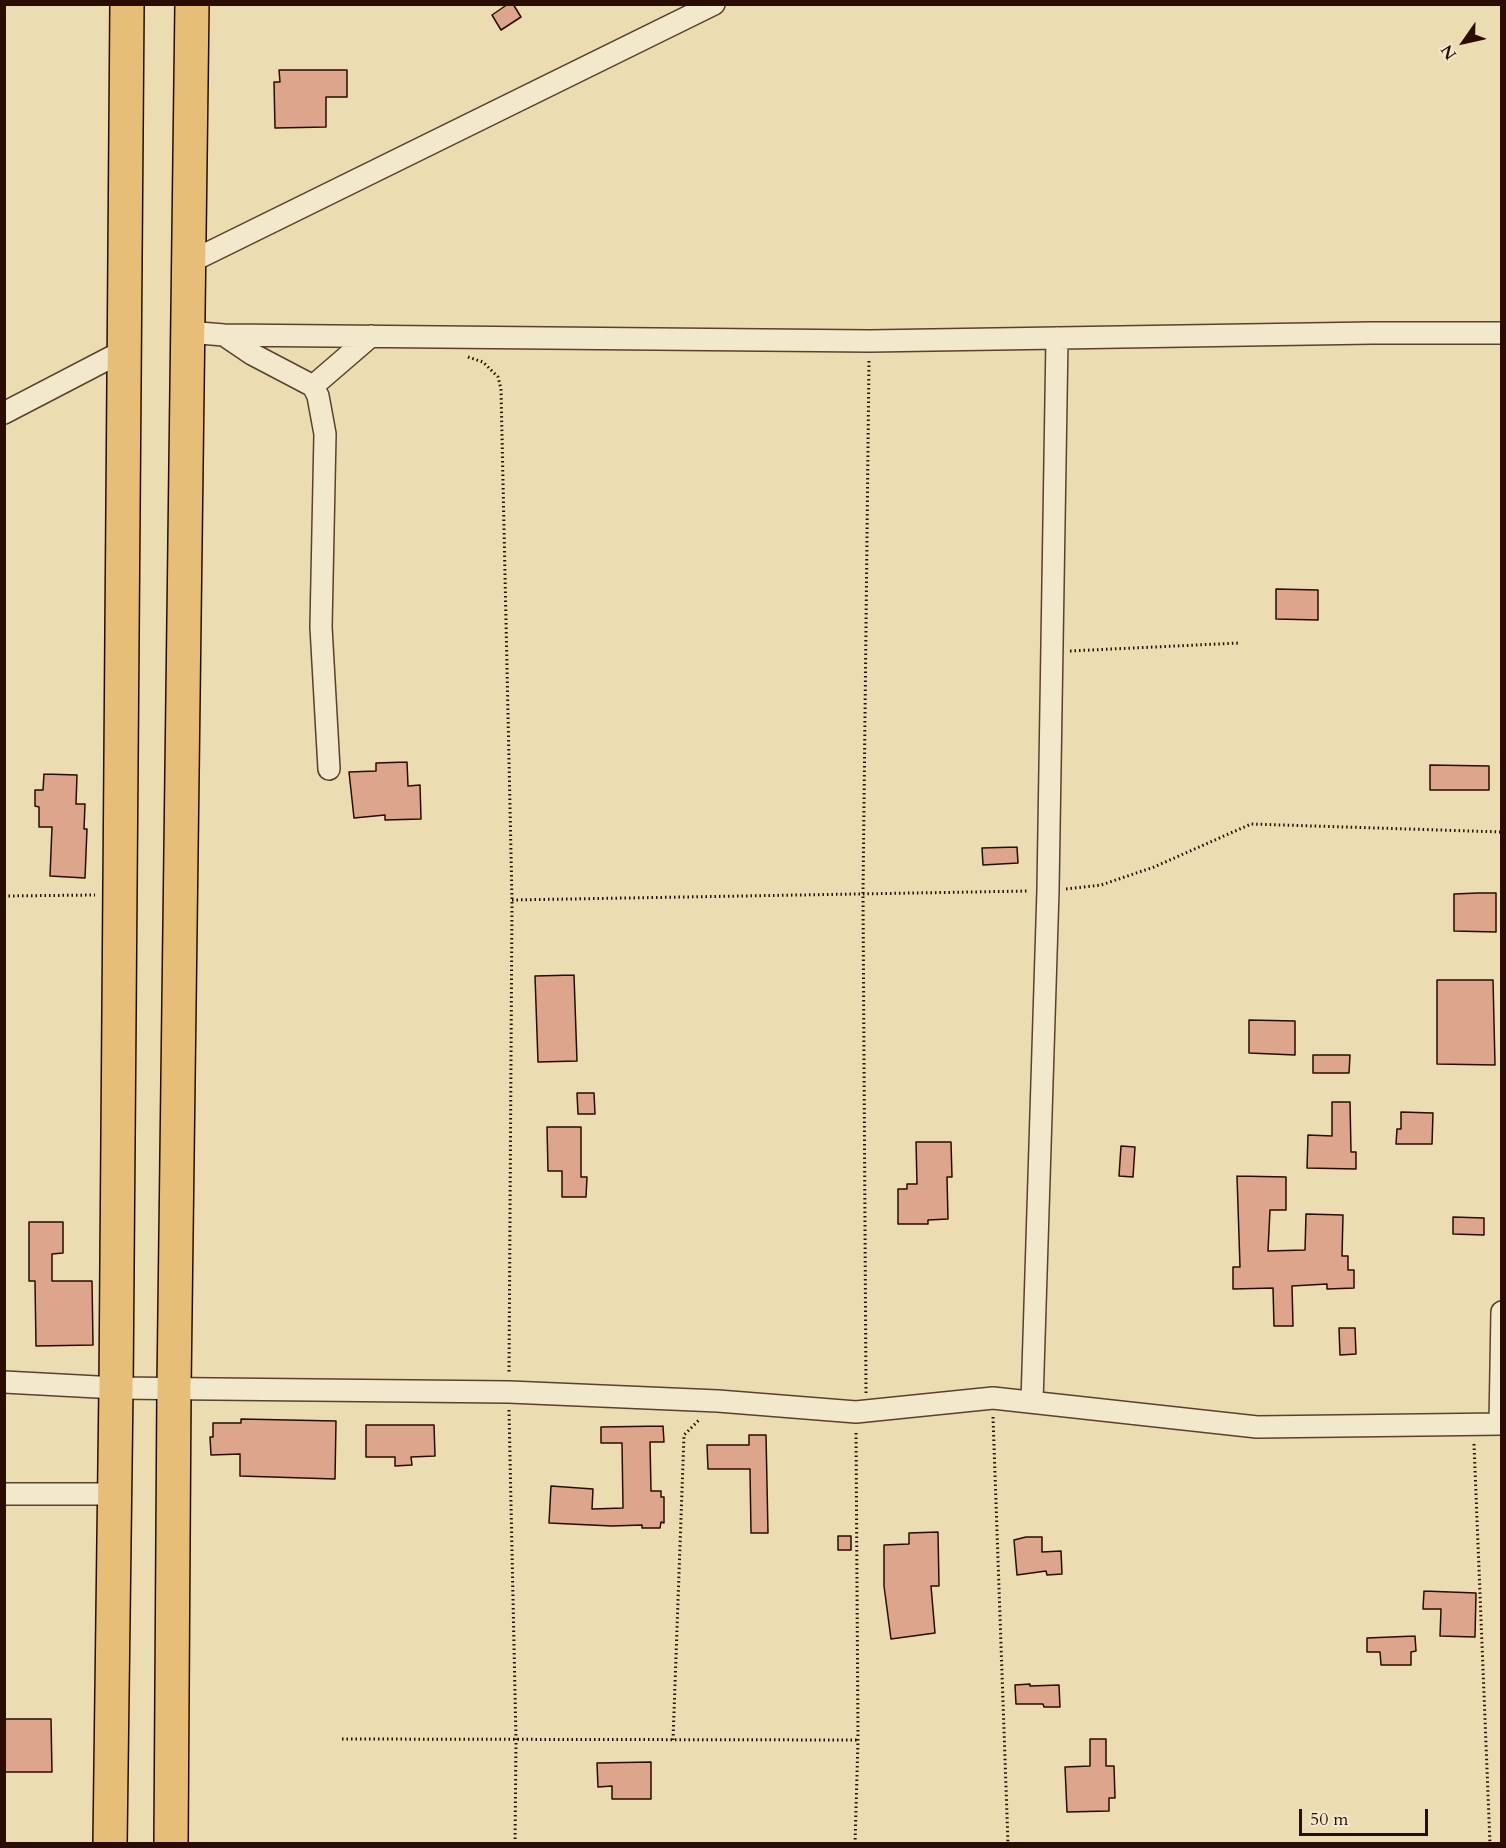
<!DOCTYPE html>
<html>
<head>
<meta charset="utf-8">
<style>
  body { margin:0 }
  #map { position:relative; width:1506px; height:1848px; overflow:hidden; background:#ebdcb1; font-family:Cardo,serif }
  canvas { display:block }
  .frame { position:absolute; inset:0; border:6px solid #2a0d00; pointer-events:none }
  .north { position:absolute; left:1434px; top:12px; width:60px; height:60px; -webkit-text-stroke:4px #f2e8cc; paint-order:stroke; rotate:236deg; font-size:16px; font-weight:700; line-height:24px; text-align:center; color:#2a0d00 }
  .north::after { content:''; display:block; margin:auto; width:21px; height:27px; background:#2a0d00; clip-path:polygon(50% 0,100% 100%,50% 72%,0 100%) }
  .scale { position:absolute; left:1299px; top:1809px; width:129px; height:27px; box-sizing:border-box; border:3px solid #2a0d00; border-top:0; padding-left:8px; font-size:18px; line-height:21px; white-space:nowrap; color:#2a0d00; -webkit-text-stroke:4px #f2e8cc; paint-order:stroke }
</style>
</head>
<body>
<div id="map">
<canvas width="1506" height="1848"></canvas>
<div class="frame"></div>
<div class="north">N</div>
<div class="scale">50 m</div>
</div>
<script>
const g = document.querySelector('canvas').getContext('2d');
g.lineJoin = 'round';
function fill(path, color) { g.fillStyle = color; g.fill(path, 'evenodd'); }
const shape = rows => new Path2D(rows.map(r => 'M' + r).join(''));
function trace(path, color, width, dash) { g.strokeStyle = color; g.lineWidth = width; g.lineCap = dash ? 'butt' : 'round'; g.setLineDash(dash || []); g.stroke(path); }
const building = shape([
  [508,4,513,4,521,17,501,30,492,15,508,4],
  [279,70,347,70,347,97,326,97,326,127,275,128,274,82,280,82,279,70],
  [1276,589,1318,590,1318,620,1276,619,1276,589],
  [407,762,408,786,420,785,421,819,385,820,385,815,354,818,349,772,376,771,376,763,407,762],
  [1430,765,1489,766,1489,790,1430,790,1430,765],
  [44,774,77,775,76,804,85,804,84,829,87,829,85,878,50,876,52,827,39,827,39,807,35,806,35,790,43,790,44,774],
  [1017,847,1018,863,983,865,982,848,1017,847],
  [1478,893,1496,893,1496,932,1454,931,1454,894,1478,893],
  [574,975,577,1061,538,1062,535,976,574,975],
  [1437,980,1493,980,1495,1065,1437,1064,1437,980],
  [1249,1020,1295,1021,1295,1055,1249,1053,1249,1020],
  [1313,1055,1350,1055,1349,1073,1313,1073,1313,1055],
  [577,1093,594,1093,595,1114,578,1114,577,1093],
  [1332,1102,1350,1102,1351,1152,1356,1152,1356,1169,1307,1168,1308,1135,1332,1136,1332,1102],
  [1401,1112,1433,1113,1432,1144,1396,1144,1397,1129,1401,1129,1401,1112],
  [547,1127,581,1127,581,1177,587,1177,586,1197,562,1197,562,1171,548,1171,547,1127],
  [916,1142,951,1142,952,1177,947,1177,948,1219,928,1220,928,1224,898,1224,898,1189,907,1189,907,1184,917,1184,916,1142],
  [1121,1146,1135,1147,1133,1177,1119,1176,1121,1146],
  [1237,1176,1286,1177,1286,1210,1270,1210,1268,1251,1305,1250,1306,1214,1343,1215,1342,1256,1348,1256,1348,1270,1354,1270,1354,1288,1327,1289,1327,1284,1292,1286,1293,1326,1274,1326,1273,1288,1233,1289,1233,1267,1240,1267,1237,1176],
  [1453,1217,1484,1218,1484,1235,1453,1234,1453,1217],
  [29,1222,63,1222,63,1253,52,1254,52,1281,92,1281,93,1345,36,1346,35,1281,29,1281,29,1222],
  [1339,1328,1355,1328,1356,1354,1340,1355,1339,1328],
  [241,1419,336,1421,335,1479,240,1476,240,1454,211,1455,210,1437,213,1437,213,1423,241,1423,241,1419],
  [366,1425,434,1425,435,1456,411,1457,412,1465,395,1466,395,1457,366,1457,366,1425],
  [663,1426,664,1442,650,1442,651,1491,661,1491,661,1497,664,1497,664,1523,661,1522,660,1528,642,1528,642,1525,612,1526,549,1523,551,1486,593,1489,592,1509,623,1508,622,1443,601,1443,601,1427,663,1426],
  [749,1435,766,1435,768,1533,751,1533,750,1469,708,1469,707,1445,749,1445,749,1435],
  [938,1532,939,1586,931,1586,935,1633,891,1639,884,1586,884,1545,909,1544,909,1533,938,1532],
  [838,1536,851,1536,851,1550,838,1550,838,1536],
  [1026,1537,1042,1537,1042,1552,1061,1551,1062,1574,1047,1575,1046,1571,1017,1575,1014,1540,1026,1537],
  [1424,1591,1476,1593,1475,1637,1440,1636,1441,1609,1423,1609,1424,1591],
  [1415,1636,1416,1651,1411,1652,1411,1665,1381,1665,1380,1652,1367,1652,1367,1638,1415,1636],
  [1030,1684,1030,1686,1059,1685,1060,1707,1044,1707,1043,1704,1016,1704,1015,1685,1030,1684],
  [4,1719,51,1719,52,1772,4,1772,4,1719],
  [1090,1739,1106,1739,1106,1766,1114,1766,1115,1798,1109,1798,1109,1811,1067,1812,1065,1767,1090,1766,1090,1739],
  [651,1762,651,1799,612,1799,612,1786,598,1787,597,1763,651,1762]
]);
const path = shape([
  [468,357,483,362,498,377,501,389,512,900,509,1374],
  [1070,651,1239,643],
  [1066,889,1101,885,1154,867,1251,824,1502,832],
  [4,896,95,895],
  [512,900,1029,891],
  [866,1393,863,894,869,359],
  [509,1410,516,1740,515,1844],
  [993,1417,1008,1844],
  [1474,1444,1490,1844],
  [342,1739,858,1740],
  [673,1740,684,1435,700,1419],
  [855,1844,858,1740,856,1431]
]);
const minor = shape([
  [188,263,714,4],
  [187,332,224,335,870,341,1372,333,1502,333],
  [224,335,252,354,313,386,318,396,325,434,321,627,329,769],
  [313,386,371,336],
  [4,413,125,350],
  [4,1382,116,1388,509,1392,718,1401,856,1412,993,1398,1257,1427,1502,1424],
  [1032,1402,1048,890,1057,338],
  [1500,1424,1502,1312],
  [4,1494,114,1494]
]);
const trunk = shape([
  [110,1844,116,1388,127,4],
  [171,1844,174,1387,192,4]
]);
fill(building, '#dda58b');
trace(building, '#2a0d00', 1.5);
trace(minor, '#5a412c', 24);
trace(trunk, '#2a0d00', 36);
trace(path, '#2a0d00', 3, [1.5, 3]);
trace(minor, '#f2e8cc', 21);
trace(trunk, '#e6be78', 33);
</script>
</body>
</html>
